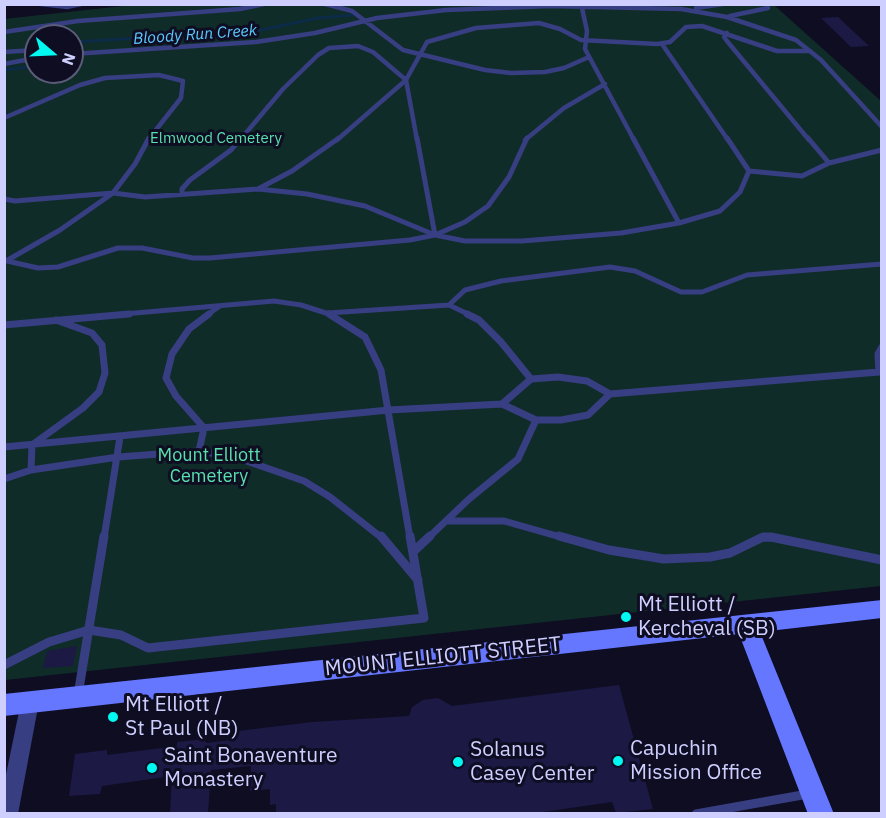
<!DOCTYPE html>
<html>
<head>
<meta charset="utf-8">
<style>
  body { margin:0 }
  #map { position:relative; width:886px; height:818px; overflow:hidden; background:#0e0d22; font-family:"IBM Plex Sans",sans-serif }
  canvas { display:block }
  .frame { position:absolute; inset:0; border:6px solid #cecfff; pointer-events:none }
  .north { position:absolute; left:24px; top:24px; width:60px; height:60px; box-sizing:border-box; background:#0e0d22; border:2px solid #5b5b7a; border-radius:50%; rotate:109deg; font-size:16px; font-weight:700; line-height:24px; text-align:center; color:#cecfff }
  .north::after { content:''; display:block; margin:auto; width:21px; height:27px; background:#00f9f1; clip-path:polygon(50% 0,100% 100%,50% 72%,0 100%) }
</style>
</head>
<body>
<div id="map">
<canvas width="886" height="818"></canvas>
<div class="frame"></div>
<div class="north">N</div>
</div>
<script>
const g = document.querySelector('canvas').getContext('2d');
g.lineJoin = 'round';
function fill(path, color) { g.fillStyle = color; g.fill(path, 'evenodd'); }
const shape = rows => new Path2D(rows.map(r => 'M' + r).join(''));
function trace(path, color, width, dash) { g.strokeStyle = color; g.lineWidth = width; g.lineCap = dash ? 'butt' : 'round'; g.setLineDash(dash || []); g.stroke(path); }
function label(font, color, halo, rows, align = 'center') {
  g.font = font + ' "IBM Plex Sans",sans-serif'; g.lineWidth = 6; g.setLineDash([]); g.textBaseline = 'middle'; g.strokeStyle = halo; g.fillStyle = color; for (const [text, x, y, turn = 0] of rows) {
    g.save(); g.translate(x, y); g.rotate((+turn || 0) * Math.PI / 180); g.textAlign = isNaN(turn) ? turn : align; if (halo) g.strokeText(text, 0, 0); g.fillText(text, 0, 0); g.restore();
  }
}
const green = shape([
  [141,4,774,5,881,101,881,586,5,680,4,19],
  [36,36,72,36,72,72,36,72]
]);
const stream = shape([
  [72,42,175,36,233,36,318,18,353,15],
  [4,70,36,66]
]);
const building = shape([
  [838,17,869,46,851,47,821,18],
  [77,646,73,666,43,668,47,651],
  [619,685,653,809,616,813,612,802,536,813,276,813,276,804,270,805,270,789,250,791,251,766,211,770,208,813,170,813,172,776,102,786,100,794,69,796,75,754,107,750,107,755,177,746,177,742,205,739,206,743,230,740,230,732,312,722,409,716,412,707,423,700,438,698,452,706]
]);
const laneFar3 = shape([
  [41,4,67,7,81,4],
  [325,4,352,11,403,50,485,70,511,73,545,72,564,68,589,57],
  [582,8,587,31,585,49,634,140],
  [696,8,723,4],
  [730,16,768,8],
  [4,32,78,21,240,9,264,4],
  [727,33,724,37,727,41,809,140],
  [662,44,728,140],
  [4,52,36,50],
  [72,54,256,42,315,33,377,18,446,10,551,6,681,9,727,17,796,40,821,60,882,127],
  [4,64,36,58],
  [4,118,80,85,105,78,159,75,183,81,181,98,148,140],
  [240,140,283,89,318,55,329,48,358,46,373,52,406,80,417,140],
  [337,140,406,80,427,42,476,28,539,23,560,29,581,40,657,44,670,42,686,27,702,26,777,51,810,51],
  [525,140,564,108,605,84]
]);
const laneFar2 = shape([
  [417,138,435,235],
  [633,138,679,223],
  [808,138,829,163],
  [749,171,802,176,829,163,882,150],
  [258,189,307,194,365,206,435,235,465,241,522,241,621,233,679,223,720,211,740,192,749,171,727,138],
  [182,194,182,189,190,180,231,150,241,138],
  [4,199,15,201,113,193,145,197,258,189,292,171,339,138],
  [6,261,60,230,113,193,135,164,149,138],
  [7,261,38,268,58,267,118,248,142,248,193,258,210,258,410,240,435,235,465,222,488,206,509,177,527,138],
  [449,305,470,315],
  [328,313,449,305,465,290,501,281,610,267,635,271,681,292,702,292,747,275,882,264],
  [112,315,274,301,301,305,332,315],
  [207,315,220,306]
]);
const laneFar1 = shape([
  [329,314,365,337,381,370,410,538],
  [467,314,479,320,501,342,531,379],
  [4,325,129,314],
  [502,404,536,420,561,420,588,415,610,394],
  [4,447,389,410,502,404,531,379,558,377,587,381,610,394,879,372,878,354,882,347],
  [199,451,204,428,176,396,166,378,172,354,189,329,209,314],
  [31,470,32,445,83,408,99,392,105,373,102,345,92,333,56,320],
  [4,479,31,470,118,457,199,451,235,457,304,481,330,497,382,538],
  [446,521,504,521,564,538],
  [104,538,120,437],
  [428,538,469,499,518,459,536,420],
  [762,538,774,538]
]);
const lane = shape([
  [381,536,418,580],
  [559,536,609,550,664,559,710,557,730,553,763,537,771,537,882,560],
  [414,551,430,536],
  [4,665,49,642,89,630,121,635,148,648,424,618,410,536],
  [78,695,104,536],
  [696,814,808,794]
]);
const street = shape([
  [30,694,36,696,39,702,18,814,4,814,4,784,21,702,24,696,30,694]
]);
const secondary = shape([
  [882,600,882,618,760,632,834,814,808,814,739,634,4,716,4,694,882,600]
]);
const markers = [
  [626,617,6,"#00f9f1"],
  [113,717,6,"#00f9f1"],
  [618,761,6,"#00f9f1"],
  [458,762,6,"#00f9f1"],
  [152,768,6,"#00f9f1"]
];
const farParknames = [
  ["Elmwood Cemetery",216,139]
];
const farWaternames = [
  ["Bloody Run Creek",195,35,-4]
];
const parkNames = [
  ["Mount Elliott",209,456],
  ["Cemetery",209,477]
];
const nearPoinames = [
  ["Mt Elliott /",638,605],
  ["Kercheval (SB)",638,629],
  ["Mt Elliott /",125,705],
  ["St Paul (NB)",125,729],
  ["Capuchin",630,749],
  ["Mission Office",630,773],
  ["Solanus",470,750],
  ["Casey Center",470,774],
  ["Saint Bonaventure",164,756],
  ["Monastery",164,780]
];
const nearStreetnames = [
  ["MOUNT ELLIOTT STREET",443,657,-6]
];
fill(green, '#102c28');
trace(stream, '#0b2b48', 3);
fill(building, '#1c1944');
trace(laneFar3, '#373e82', 4.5);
trace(laneFar2, '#373e82', 5);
trace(laneFar1, '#373e82', 7);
trace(lane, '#373e82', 9);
fill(street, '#373e82');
fill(secondary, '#6576ff');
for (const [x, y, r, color] of markers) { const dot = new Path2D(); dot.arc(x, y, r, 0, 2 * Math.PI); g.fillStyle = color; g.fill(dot); trace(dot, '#0e0d22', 2); }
label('15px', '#58e1ad', '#0e0d22', farParknames);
label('italic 16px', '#5ccaff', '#0e0d22', farWaternames);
label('18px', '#58e1ad', '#0e0d22', parkNames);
label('21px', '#cecfff', '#0e0d22', nearPoinames, 'left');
label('21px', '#cecfff', '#0e0d22', nearStreetnames);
</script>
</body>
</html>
